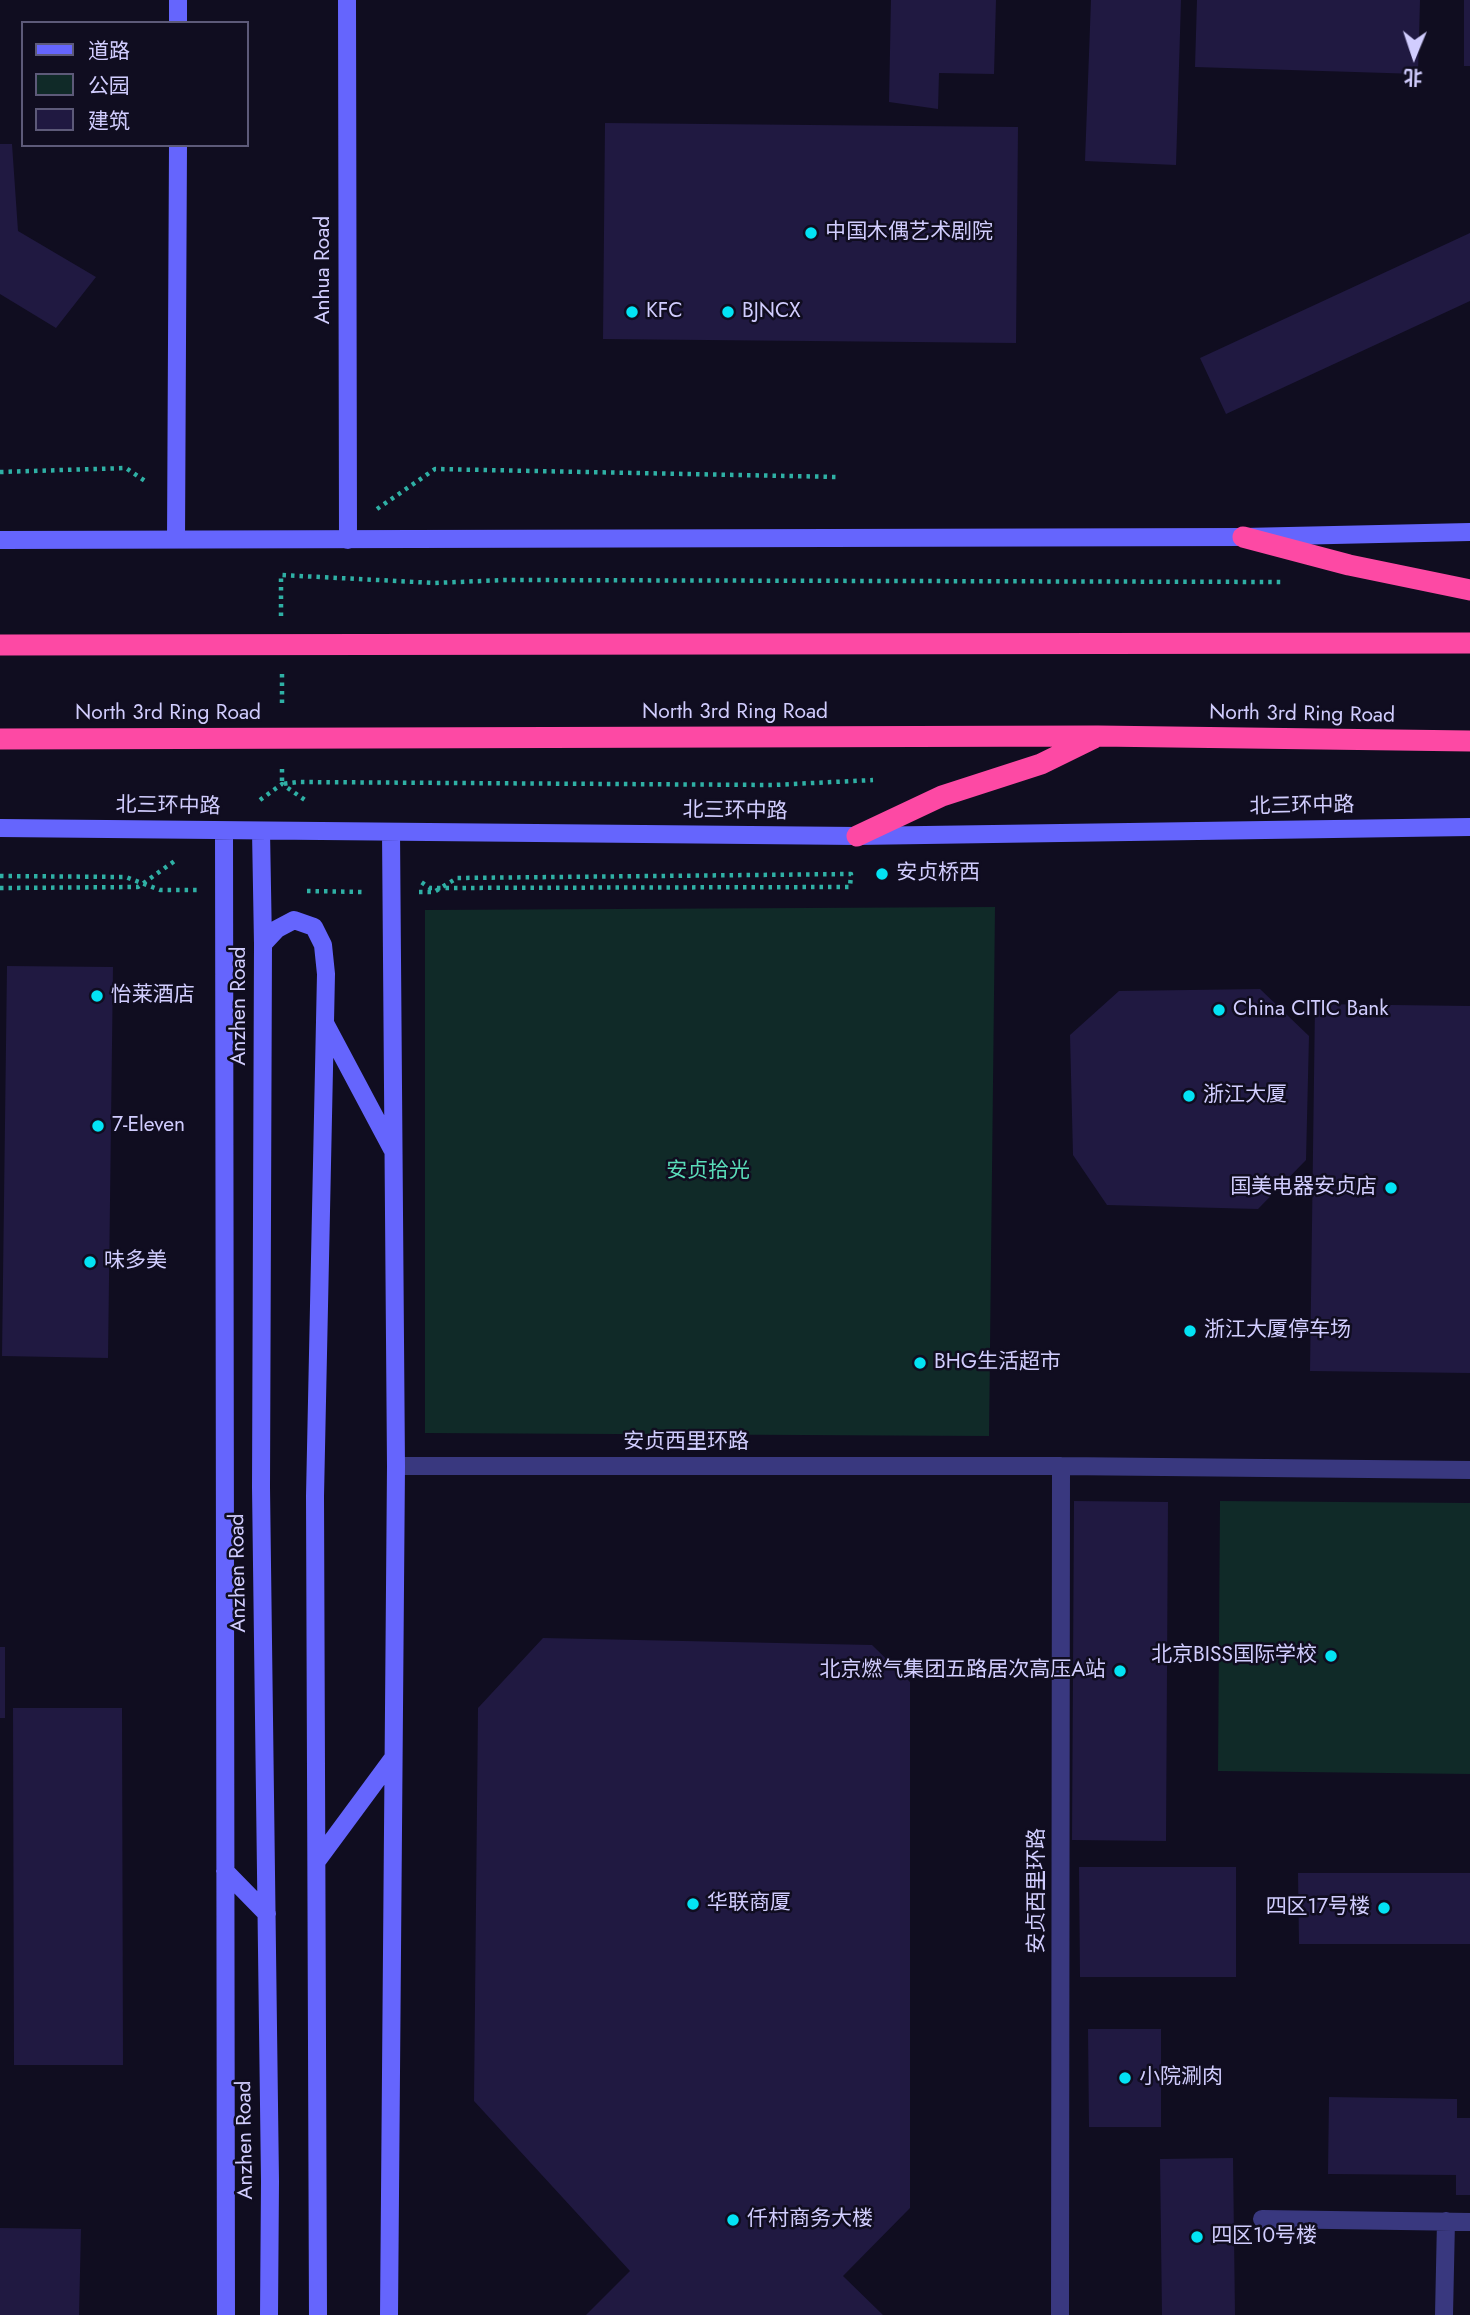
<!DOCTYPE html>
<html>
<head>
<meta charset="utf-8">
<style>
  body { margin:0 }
  #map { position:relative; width:1470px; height:2315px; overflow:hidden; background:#100d20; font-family:Jost,"Noto Sans SC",sans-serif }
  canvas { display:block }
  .legend { position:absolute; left:21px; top:21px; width:228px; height:126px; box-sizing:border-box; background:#100d20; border:2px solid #5d5a79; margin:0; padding:9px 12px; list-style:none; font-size:21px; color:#d1cdfe }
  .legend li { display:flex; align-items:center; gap:14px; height:35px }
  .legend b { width:35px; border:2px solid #5d5a79 }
  .north { position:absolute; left:1379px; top:21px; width:70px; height:70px; -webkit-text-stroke:5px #100d20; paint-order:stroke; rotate:182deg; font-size:19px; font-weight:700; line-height:28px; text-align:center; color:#d1cdfe }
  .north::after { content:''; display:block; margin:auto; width:24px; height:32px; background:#d1cdfe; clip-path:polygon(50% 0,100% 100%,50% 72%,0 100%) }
</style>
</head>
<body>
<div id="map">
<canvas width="1470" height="2315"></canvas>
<ul class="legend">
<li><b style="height:9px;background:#6565fd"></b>道路</li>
<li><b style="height:19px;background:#102a28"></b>公园</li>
<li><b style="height:19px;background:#201941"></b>建筑</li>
</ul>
<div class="north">北</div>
</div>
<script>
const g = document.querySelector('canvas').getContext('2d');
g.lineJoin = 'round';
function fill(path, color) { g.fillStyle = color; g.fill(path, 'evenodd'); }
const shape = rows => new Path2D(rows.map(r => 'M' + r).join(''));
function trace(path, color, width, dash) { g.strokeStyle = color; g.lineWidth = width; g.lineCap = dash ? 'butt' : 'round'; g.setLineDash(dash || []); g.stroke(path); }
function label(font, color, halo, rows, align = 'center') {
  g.font = font + ' Jost,"Noto Sans SC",sans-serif'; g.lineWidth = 5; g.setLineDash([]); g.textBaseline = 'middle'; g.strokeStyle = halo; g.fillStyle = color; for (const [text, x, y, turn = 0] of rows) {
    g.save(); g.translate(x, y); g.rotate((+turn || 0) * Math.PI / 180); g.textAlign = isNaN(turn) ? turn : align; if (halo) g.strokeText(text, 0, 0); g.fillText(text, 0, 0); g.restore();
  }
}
const green = shape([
  [995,907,989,1436,425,1433,425,910],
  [1220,1501,1470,1503,1470,1774,1218,1771]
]);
const building = shape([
  [891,0,996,0,994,74,939,73,938,109,889,102],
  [1091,0,1181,0,1176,165,1085,161],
  [1197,0,1420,0,1418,74,1195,67],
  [1464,0,1470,0,1470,66,1464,66],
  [605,123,1018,127,1016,343,603,339],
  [0,144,12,144,18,231,96,277,56,328,0,294],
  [1470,233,1470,301,1226,414,1200,358],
  [7,966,113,967,108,1358,2,1356],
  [1260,989,1309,1036,1306,1160,1258,1209,1107,1205,1073,1155,1070,1035,1119,991],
  [1315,1004,1470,1006,1470,1373,1310,1371],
  [1074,1501,1168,1502,1166,1841,1072,1840],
  [543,1638,872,1645,910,1682,910,2208,843,2276,883,2315,586,2315,630,2271,474,2101,478,1708],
  [0,1647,5,1647,5,1718,0,1718],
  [13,1708,122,1708,123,2065,14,2065],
  [1079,1867,1236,1867,1236,1977,1080,1977],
  [1298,1873,1470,1873,1470,1944,1299,1944],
  [1088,2029,1161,2029,1161,2127,1089,2127],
  [1329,2097,1457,2099,1457,2118,1470,2118,1470,2195,1456,2195,1456,2175,1328,2174],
  [1233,2158,1235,2315,1162,2315,1160,2159],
  [0,2228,81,2229,79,2315,0,2315]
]);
const path = shape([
  [0,472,126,468,148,483],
  [377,509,435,469,838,477],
  [281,616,281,575,435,583,504,580,1284,582],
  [282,674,282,707],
  [282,769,282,784,298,782,773,785,873,780],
  [260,800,282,784,305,800],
  [0,876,126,877,160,890,197,890],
  [0,888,138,887,176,860],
  [307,891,365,892],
  [419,892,434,892,457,878,851,874,850,887,430,888,421,882]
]);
const lane = shape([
  [1262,2219,1470,2222],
  [1444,2315,1446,2221]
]);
const street = shape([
  [396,1466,1061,1466,1470,1470],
  [1060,2315,1061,1466]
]);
const secondary = shape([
  [347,0,348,540],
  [178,23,178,0],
  [176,539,178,145],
  [0,540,1243,537,1470,532],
  [0,828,857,836,1470,827],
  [224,831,226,2315],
  [261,831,263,944,261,1487,270,2181,269,2315],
  [263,944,277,929,294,920,314,927,323,945,326,974,315,1496,318,2315],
  [326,1025,392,1149],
  [317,1861,393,1758],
  [225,1871,267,1914],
  [389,2315,396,1466,391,832]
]);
const highway = shape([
  [1243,537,1349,565,1470,590],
  [0,645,1470,643],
  [0,739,1098,736,1470,741],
  [857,836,942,796,1041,764,1094,738]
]);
const markers = [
  [811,233,7,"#03e3f4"],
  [632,312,7,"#03e3f4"],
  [728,312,7,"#03e3f4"],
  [882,874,7,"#03e3f4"],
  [97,996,7,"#03e3f4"],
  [1219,1010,7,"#03e3f4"],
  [1189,1096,7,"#03e3f4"],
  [98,1126,7,"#03e3f4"],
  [1391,1188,7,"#03e3f4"],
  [90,1262,7,"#03e3f4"],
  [1190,1331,7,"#03e3f4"],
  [920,1363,7,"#03e3f4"],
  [1331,1656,7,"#03e3f4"],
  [1120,1671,7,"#03e3f4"],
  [693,1904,7,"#03e3f4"],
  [1384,1908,7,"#03e3f4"],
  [1125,2078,7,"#03e3f4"],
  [733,2220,7,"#03e3f4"],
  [1197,2237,7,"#03e3f4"]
];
const poiNames = [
  ["中国木偶艺术剧院",825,233],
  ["KFC",646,312],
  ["BJNCX",742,312],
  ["安贞桥西",896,874],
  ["怡莱酒店",111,996],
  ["China CITIC Bank",1233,1010],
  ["浙江大厦",1203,1096],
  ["7-Eleven",112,1126],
  ["国美电器安贞店",1377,1188,"right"],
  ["味多美",104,1262],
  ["浙江大厦停车场",1204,1331],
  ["BHG生活超市",934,1363],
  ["北京BISS国际学校",1317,1656,"right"],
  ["北京燃气集团五路居次高压A站",1106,1671,"right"],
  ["华联商厦",707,1904],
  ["四区17号楼",1370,1908,"right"],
  ["小院涮肉",1139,2078],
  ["仟村商务大楼",747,2220],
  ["四区10号楼",1211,2237]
];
const streetNames = [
  ["Anhua Road",324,270,-90],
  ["North 3rd Ring Road",735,713],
  ["North 3rd Ring Road",168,714],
  ["North 3rd Ring Road",1302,715,1],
  ["北三环中路",168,807,1],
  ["北三环中路",1302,807,-1],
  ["北三环中路",735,812,1],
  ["Anzhen Road",240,1006,-90],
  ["安贞西里环路",686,1443],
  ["Anzhen Road",239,1573,-91],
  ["安贞西里环路",1038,1891,-90],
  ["Anzhen Road",246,2140,-91]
];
const parkNames = [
  ["安贞拾光",708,1172]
];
fill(green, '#102a28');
fill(building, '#201941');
trace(path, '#2fb0a5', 4.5, [3.5, 5]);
trace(lane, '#39387f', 18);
trace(street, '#39387f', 18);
trace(secondary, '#6565fd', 18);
trace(highway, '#fd49a4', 21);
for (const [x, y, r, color] of markers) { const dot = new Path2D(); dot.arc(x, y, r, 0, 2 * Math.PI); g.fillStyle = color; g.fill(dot); trace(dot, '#100d20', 2.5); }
label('21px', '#d1cdfe', '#100d20', poiNames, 'left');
label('21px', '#d1cdfe', '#100d20', streetNames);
label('21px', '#5addb9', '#100d20', parkNames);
</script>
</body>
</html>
